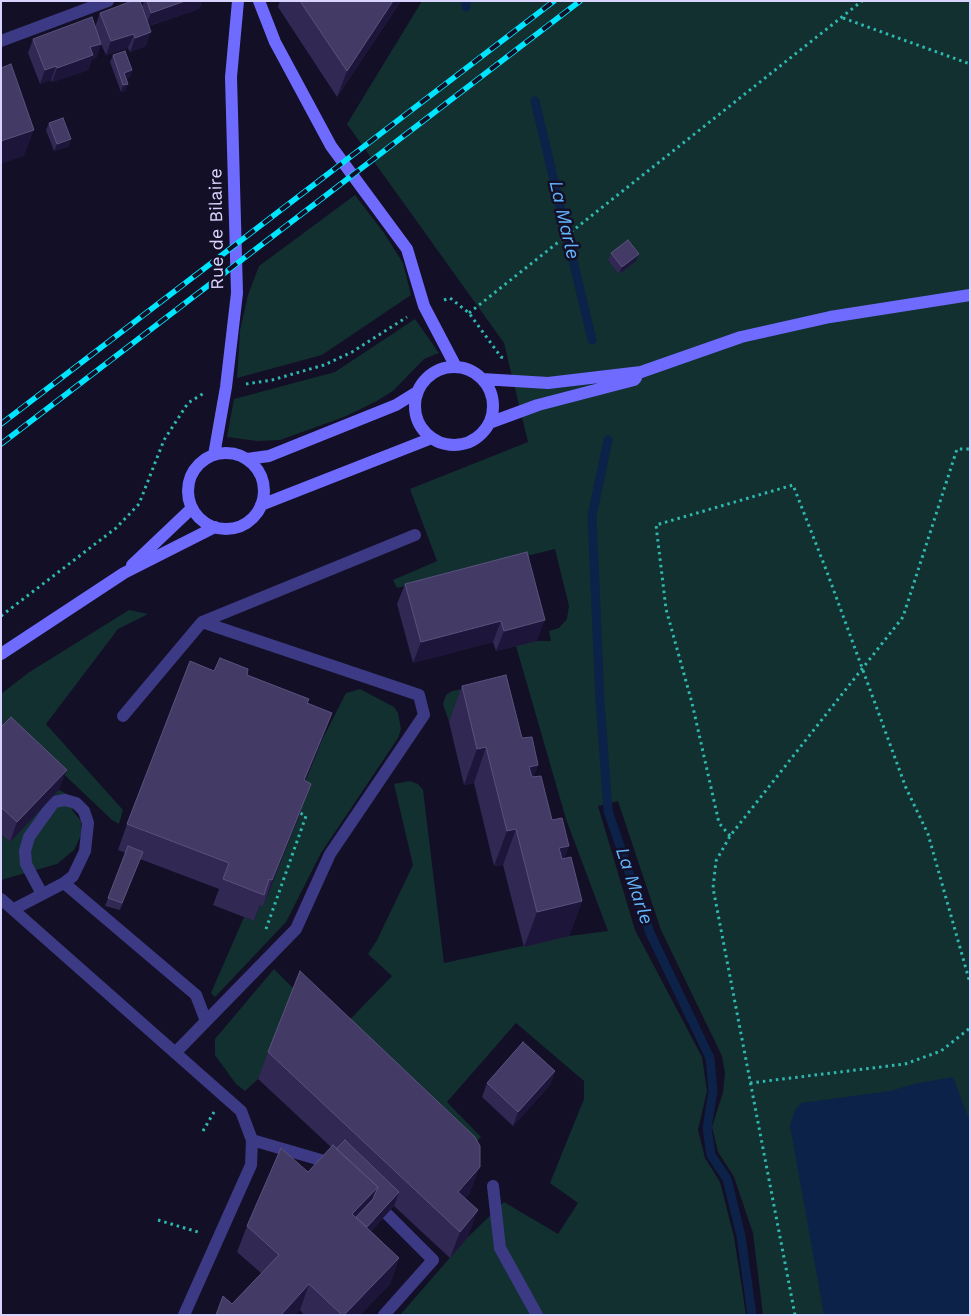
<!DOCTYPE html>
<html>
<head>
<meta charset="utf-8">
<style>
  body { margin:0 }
  #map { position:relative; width:971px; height:1316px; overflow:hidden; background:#130f26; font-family:"Work Sans",sans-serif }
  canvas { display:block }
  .frame { position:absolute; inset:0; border:2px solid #d9d4ff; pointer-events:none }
</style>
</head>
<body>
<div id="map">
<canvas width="971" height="1316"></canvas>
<div class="frame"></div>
</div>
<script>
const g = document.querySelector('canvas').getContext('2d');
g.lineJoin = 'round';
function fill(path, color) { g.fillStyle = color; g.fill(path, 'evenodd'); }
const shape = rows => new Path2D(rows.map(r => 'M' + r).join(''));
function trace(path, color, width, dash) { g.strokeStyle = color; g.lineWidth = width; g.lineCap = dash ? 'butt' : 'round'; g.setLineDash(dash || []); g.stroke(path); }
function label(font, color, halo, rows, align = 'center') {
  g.font = font + ' "Work Sans",sans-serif'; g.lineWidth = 5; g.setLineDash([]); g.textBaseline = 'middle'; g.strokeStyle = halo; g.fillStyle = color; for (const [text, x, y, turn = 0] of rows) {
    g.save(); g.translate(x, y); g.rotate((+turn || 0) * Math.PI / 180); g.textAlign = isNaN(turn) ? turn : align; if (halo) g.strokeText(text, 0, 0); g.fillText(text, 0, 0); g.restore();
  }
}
const green = shape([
  [422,1,970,1,970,1315,763,1315,753,1233,734,1177,718,1152,712,1127,723,1092,725,1073,722,1056,661,930,618,801,598,806,635,930,702,1057,707,1091,698,1130,705,1158,720,1182,734,1237,746,1315,400,1315,468,1237,504,1202,558,1234,578,1203,550,1183,584,1099,584,1081,516,1023,447,1102,481,1137,460,1158,333,1037,392,976,368,954,377,940,413,865,394,784,410,781,418,784,423,790,444,963,569,936,608,931,566,819,516,646,537,641,551,641,549,631,559,628,567,619,569,606,555,549,397,588,393,580,437,561,410,489,528,442,504,343,347,124],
  [355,195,384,233,403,263,411,295,322,355,237,378,240,330,248,295,259,266],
  [415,319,439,353,424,359,394,390,377,401,344,417,280,440,257,441,227,437,234,399,335,372],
  [129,610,148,614,118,629,46,724,123,810,119,824,112,820,13,726,1,736,1,694,28,673],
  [360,689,394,707,398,713,401,729,398,738,321,853,286,922,215,997,211,993,244,917,254,921,260,905,263,906,301,811,295,807,322,740,346,693],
  [463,689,449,722,443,704,446,695,452,691],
  [59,790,81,801,72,810,81,821,81,835,74,850,57,864,1,880,1,834,10,842],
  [274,969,295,990,281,1018,283,1020,258,1079,245,1091,236,1084,215,1055,215,1039]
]);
const water = shape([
  [953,1077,970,1122,970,1315,824,1315,790,1126,795,1110,801,1103,890,1091,914,1084]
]);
const stream = shape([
  [466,7,466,1],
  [535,101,592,340],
  [608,440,592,516,600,701,608,811,650,933,710,1058,713,1091,707,1128,711,1155,727,1179,741,1236,752,1315]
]);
const path = shape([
  [843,18,970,64],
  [444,300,450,298,469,313,501,357,505,358],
  [469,313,862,1],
  [246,384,272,380,324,365,352,352,407,317],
  [1,616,116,528,139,504,164,440,188,403,204,393],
  [730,836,719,823,692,703,666,609,656,525,793,485,827,572,906,788,928,834,970,983],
  [266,929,306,816,300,813],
  [750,1083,905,1064,941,1051,970,1028],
  [203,1131,214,1112],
  [158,1220,198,1232],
  [795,1315,713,888,716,861,730,836,903,617,957,449,970,449]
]);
const lane = shape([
  [123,716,202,622,415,535],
  [64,883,196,995,206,1021],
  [1,899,241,1111,252,1140,251,1165,184,1315],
  [14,909,64,883,73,876,85,851,88,823,84,811,76,803,65,800,54,802,29,837,25,851,26,864,42,894],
  [175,1053,296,929,330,854,424,715,419,695,202,622],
  [252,1140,331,1163],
  [493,1186,500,1248,537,1315],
  [384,1315,433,1260,387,1214]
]);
const street = shape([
  [1,41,108,1]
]);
const secondary = shape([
  [259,1,275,42,331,146,407,249,424,306,456,367],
  '415 406a39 39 0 1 1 78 0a39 39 0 1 1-78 0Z',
  [482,379,548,383,641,372,741,337,830,317,970,295],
  [489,423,538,405,634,380,636,378],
  '188 491a38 38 0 1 1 76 0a38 38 0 1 1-76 0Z',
  [214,455,226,387,237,293,231,77,238,1],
  [247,459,269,456,396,405,417,392],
  [261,505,432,438],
  [132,565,192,508],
  [1,654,124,573,215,527]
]);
const rail = shape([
  [1,424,554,1],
  [1,444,580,1]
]);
const wall = shape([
  [144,1,202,1,199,9,149,26,146,46,130,52,128,48,106,55,101,44,96,58,92,59,88,70,52,82,51,80,40,84,28,53,33,39,95,27,100,13,142,7],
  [280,1,401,1,337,97,278,7],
  [113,55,132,70,130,77,126,79,128,84,125,91,121,92,110,62],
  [49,123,69,146,54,151,46,130],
  [611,253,636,261,619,274,608,260],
  [527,552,537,641,496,651,493,642,413,663,397,604,405,584],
  [214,671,247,675,309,699,307,703,322,740,305,781,311,784,301,810,263,907,260,905,254,921,213,905,219,889,140,859,120,910,105,906,126,853,118,850,127,824],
  [462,686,522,738,534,777,552,820,565,858,582,901,569,936,524,947,503,865,494,866,474,783,464,785,449,722],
  [1,727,59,790,10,842,1,834],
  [268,1052,470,1193,465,1199,468,1237,450,1258,394,1206,371,1231,399,1258,390,1284,360,1315,304,1315,300,1310,232,1304,261,1273,237,1252,247,1226,308,1172,331,1147,258,1079],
  [555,1071,550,1085,513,1126,482,1097,487,1083]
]);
const shadedWall = shape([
  [185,1,202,1,199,9,145,27,151,13],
  [393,1,401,1,337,97,347,71],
  [151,32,146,46,130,52,135,38],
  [134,34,128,48,106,55,111,41],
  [101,44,96,58,92,59,88,70,52,82,57,68,90,47],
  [56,66,51,80,40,84,45,70],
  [132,70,130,77,121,80,124,73],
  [128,84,125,91,121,92,123,85],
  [34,130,24,156,1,164,1,141],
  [71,139,69,146,54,151,57,144],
  [639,254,636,261,619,274,622,267],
  [545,620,537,641,496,651,504,631],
  [501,621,493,642,413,663,421,642],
  [332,713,322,740,295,807,304,780],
  [486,747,474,783,464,785,477,749],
  [538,765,526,801,529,767],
  [67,770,59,790,10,842,17,822],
  [311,784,301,810,263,907,272,880],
  [516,829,503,865,494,866,507,831],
  [569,846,556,882,559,848],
  [582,901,569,936,524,947,537,912],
  [555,1071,550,1085,513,1126,518,1112],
  [480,1167,470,1193,449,1218,458,1192],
  [378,1187,368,1213,352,1230,352,1214],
  [399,1192,394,1206,353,1250,359,1236],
  [478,1210,468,1237,450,1258,460,1232],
  [399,1258,390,1284,360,1315,344,1315],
  [309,1284,300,1310,296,1315,281,1315]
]);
const building = shape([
  [132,1,140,1,151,32,135,38,134,34,111,41,100,13,132,1],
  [147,1,185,1,151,13,147,1],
  [300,1,393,1,347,71,300,1],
  [92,17,101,44,90,47,93,55,57,68,56,66,45,70,33,39,92,17],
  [125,51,132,70,124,73,128,84,123,85,113,55,125,51],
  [11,64,34,130,1,141,1,68,11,64],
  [63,118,71,139,57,144,49,123,63,118],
  [628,240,639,254,622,267,611,253,628,240],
  [527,552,545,620,504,631,501,621,421,642,405,584,527,552],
  [220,658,248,669,247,675,309,699,307,703,332,713,304,780,311,784,272,880,269,879,264,895,223,879,229,863,127,824,190,661,214,671,220,658],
  [506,675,522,738,532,737,538,765,529,767,532,777,541,776,552,820,562,818,569,846,559,848,562,859,571,857,582,901,537,912,516,829,507,831,486,747,477,749,462,686,506,675],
  [11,717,67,770,17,822,1,807,1,727,11,717],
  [128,846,143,852,122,903,108,898,128,846],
  [300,971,475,1137,480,1146,480,1167,458,1192,478,1210,460,1232,268,1052,300,971],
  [523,1042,555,1071,518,1112,487,1083,523,1042],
  [345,1140,399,1192,367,1227,356,1217,373,1199,378,1187,336,1149,345,1140],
  [333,1145,378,1187,352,1214,399,1258,344,1315,342,1315,309,1284,281,1315,216,1315,223,1296,232,1304,279,1255,247,1226,281,1148,308,1172,333,1145]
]);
const streetNames = [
  ["Rue de Bilaire",217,229,-91]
];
const waterNames = [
  ["La Marle",564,220,77],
  ["La Marle",634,886,71]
];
fill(green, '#12302f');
fill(water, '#0c2248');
trace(stream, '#0c2248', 9);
trace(path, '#2fb8b0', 3, [2.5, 4]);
trace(lane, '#3d3a85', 12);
trace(street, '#3d3a85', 12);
trace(secondary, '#6f6bff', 12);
trace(rail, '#00e5ff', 5.5);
trace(rail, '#130f26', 4, [11]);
fill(wall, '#312854');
fill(shadedWall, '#1d163a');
fill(building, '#433a66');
trace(building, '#5a527e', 1);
label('18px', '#d9d4ff', '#130f26', streetNames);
label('italic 19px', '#62b6ff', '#130f26', waterNames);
</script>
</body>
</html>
